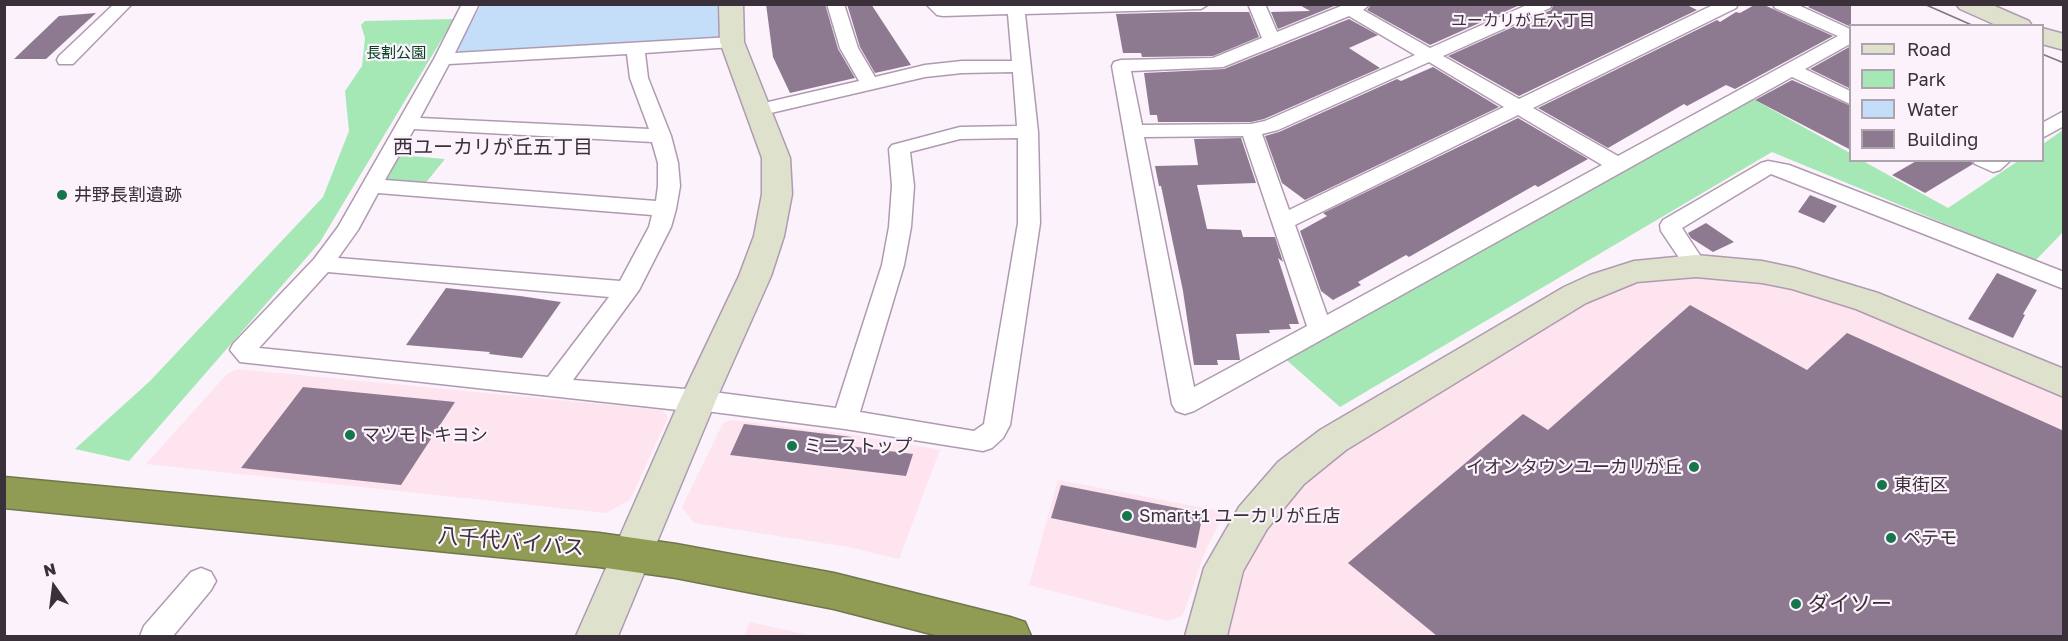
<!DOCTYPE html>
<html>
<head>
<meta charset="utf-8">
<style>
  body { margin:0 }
  #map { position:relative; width:2068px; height:641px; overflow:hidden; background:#fbf2fc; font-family:"Golos Text",sans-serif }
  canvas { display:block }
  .frame { position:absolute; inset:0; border:6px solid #393039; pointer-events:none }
  .legend { position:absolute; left:1849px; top:24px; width:195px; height:138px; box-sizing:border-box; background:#fbf2fc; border:2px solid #ada4ae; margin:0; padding:8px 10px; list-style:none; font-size:18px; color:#393039 }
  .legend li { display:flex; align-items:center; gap:12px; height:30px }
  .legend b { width:30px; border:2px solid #ada4ae }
  .north { position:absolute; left:24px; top:557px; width:60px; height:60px; -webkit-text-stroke:4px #fbf2fc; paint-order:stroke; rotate:346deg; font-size:16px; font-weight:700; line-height:24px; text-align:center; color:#393039 }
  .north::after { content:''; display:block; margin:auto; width:21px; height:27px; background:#393039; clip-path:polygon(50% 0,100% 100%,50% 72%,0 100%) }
</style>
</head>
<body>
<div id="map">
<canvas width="2068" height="641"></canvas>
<div class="frame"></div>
<ul class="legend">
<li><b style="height:8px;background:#dee1cc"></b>Road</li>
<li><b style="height:16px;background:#a5e8b5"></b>Park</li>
<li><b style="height:16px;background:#c4defa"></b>Water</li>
<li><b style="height:16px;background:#8e7a90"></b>Building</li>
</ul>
<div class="north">N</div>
</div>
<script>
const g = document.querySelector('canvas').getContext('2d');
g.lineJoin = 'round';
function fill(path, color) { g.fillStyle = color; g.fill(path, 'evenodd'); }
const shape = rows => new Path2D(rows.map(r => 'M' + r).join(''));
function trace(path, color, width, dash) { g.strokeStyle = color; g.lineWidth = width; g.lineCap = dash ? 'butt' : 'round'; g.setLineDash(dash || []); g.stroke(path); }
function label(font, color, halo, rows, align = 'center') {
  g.font = font + ' "Golos Text","Noto Sans JP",sans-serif'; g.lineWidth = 4.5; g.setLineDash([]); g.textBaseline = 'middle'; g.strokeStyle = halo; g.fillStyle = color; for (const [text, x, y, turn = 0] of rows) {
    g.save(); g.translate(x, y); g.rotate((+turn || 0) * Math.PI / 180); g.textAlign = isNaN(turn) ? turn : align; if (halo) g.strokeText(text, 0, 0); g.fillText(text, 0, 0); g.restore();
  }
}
const commercial = shape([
  [1671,275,1737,277,1826,296,2063,394,2063,636,1223,636,1219,632,1239,573,1269,528,1305,484,1345,450,1586,304,1614,290,1644,280],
  [237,369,662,410,668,417,630,500,606,513,146,464,227,374],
  [731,420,854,435,940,450,899,559,849,547,694,523,682,507,723,423],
  [1058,480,1225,512,1206,549,1183,615,1168,621,1029,585],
  [750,622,813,636,744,636]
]);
const green = shape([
  [454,19,320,242,129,461,75,449,150,381,323,197,349,131,345,91,362,66,365,38,361,25,365,21],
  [1753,99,1850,153,1850,160,1863,161,1948,208,2018,161,2042,160,2043,144,2063,130,2063,232,2035,261,1772,152,1340,407,1283,357],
  [399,155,445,159,424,185,389,182,387,179]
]);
const water = shape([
  [481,5,730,5,725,37,463,54,457,49]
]);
const building = shape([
  [766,4,825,4,838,49,855,78,790,93,773,57],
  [847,4,871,4,911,65,875,73,860,47],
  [1298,4,1339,4,1278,29,1271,12,1310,11],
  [1372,4,1522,4,1430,45,1367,10],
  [1554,4,1685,4,1697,10,1519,96,1448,56,1551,10],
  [1756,4,1762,4,1833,36,1735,89,1726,85,1687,106,1684,104,1608,148,1538,108,1717,20,1720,22,1736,12,1740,13],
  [1813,4,1851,4,1851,27,1808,7],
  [1190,12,1249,12,1259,37,1213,56,1142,57,1141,53,1123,53,1116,14],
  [96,13,46,59,14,59,59,16],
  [1349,19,1378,35,1349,48,1380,68,1264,119,1251,122,1158,122,1157,115,1150,115,1144,73,1224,69],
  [1851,46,1851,89,1810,69],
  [1433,67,1499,107,1305,200,1282,183,1265,136,1279,132,1397,79,1401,81],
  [1792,80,1851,106,1851,150,1755,100],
  [1518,118,1588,159,1538,187,1535,185,1409,257,1406,255,1358,282,1361,285,1333,300,1321,291,1300,231,1327,216,1323,213],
  [1241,138,1256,183,1197,185,1207,229,1241,230,1243,237,1275,237,1283,262,1278,258,1299,324,1289,324,1291,329,1269,330,1270,333,1236,334,1240,360,1217,360,1218,365,1194,365,1183,291,1161,186,1159,186,1155,166,1198,165,1194,139],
  [1918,160,1970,160,1973,164,1925,193,1892,175],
  [1810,195,1837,206,1824,223,1798,212],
  [1706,223,1734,242,1713,252,1691,238,1688,233],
  [1997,273,2037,290,2023,314,2025,315,2013,338,1968,319],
  [446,288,520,296,561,302,522,358,489,354,490,352,406,345],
  [1690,305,1807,370,1847,333,2064,431,2064,636,1437,636,1348,563,1523,414,1548,430],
  [303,387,455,402,401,485,241,468],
  [744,424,852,437,849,446,913,454,906,476,730,455],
  [1061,485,1203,513,1196,548,1051,518]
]);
const street = shape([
  [114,4,132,4,73,64,59,64,57,60,59,56,114,4],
  [462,4,479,4,455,53,732,37,738,38,741,42,738,46,732,47,645,53,648,78,671,136,678,163,680,186,676,209,671,227,639,290,573,380,698,390,836,408,882,265,889,227,892,186,889,149,892,145,960,127,1017,126,1013,72,962,73,925,77,758,116,751,114,748,110,751,106,859,81,840,48,827,4,844,4,858,48,875,77,925,65,962,61,1012,61,1008,14,943,16,937,15,926,4,1209,4,1201,9,1025,14,1038,132,1040,223,1010,425,1003,438,992,448,983,451,845,429,698,410,678,410,240,362,230,350,233,344,314,259,338,227,434,59,462,4],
  [627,54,630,78,649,129,420,118,449,64,627,54],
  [414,129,652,142,658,163,658,186,656,201,385,180,414,129],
  [1018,138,1018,223,984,424,974,431,860,412,904,265,911,227,914,186,910,152,960,139,1018,138],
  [378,193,652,215,649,227,620,281,338,258,358,230,378,193],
  [328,272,609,297,548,377,259,348,328,272],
  [1248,4,1265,4,1277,32,1346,4,1370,4,1363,10,1430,48,1529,4,1552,4,1550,8,1443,56,1519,99,1715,4,1738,4,1736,8,1533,108,1618,156,1838,36,1775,8,1773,4,1796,4,1850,29,1850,44,1805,69,1850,91,1850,104,1792,77,1194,411,1185,414,1176,411,1172,404,1112,66,1114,62,1121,60,1213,58,1262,38,1248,4],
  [1349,16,1415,55,1265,121,1251,124,1142,125,1131,71,1223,67,1349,16],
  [1429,62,1504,107,1289,210,1262,134,1278,130,1429,62],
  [1518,115,1602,165,1327,315,1295,225,1518,115],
  [1243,136,1307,326,1194,387,1144,137,1243,136],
  [2064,111,2064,126,2042,138,2042,123,2064,111],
  [1972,160,2011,160,2000,170,1993,172,1975,164,1972,160],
  [1768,161,1789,165,2064,272,2064,289,1771,174,1682,228,1707,266,1704,271,1696,274,1688,271,1661,231,1660,225,1663,220,1761,163,1768,161],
  [201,568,211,572,216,581,211,590,173,636,140,636,144,626,191,572,201,568]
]);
const secondary = shape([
  [719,4,743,4,744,42,790,158,792,194,784,236,771,276,716,400,618,636,576,636,680,400,739,276,754,236,762,194,762,158,720,42,719,4],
  [1956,4,1990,4,2029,21,2032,26,1998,26,1960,9,1956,4],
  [2042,28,2064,34,2064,50,2042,44,2042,28],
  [1696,255,1762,261,1795,268,1878,293,2064,369,2064,397,1856,309,1792,289,1762,283,1696,277,1637,282,1586,303,1346,450,1304,484,1267,529,1243,571,1227,636,1185,636,1204,568,1239,507,1278,462,1320,430,1564,287,1590,275,1634,261,1696,255]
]);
const highway = shape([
  [4,477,599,533,676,544,834,573,1010,617,1025,622,1031,636,939,636,834,609,676,578,599,567,4,508,4,477]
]);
const tram = shape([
  [1924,4,1974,26],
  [2042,54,2064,63]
]);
const markers = [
  [62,195,6,"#16754b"],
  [350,435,6,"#16754b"],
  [792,446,6,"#16754b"],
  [1694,467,6,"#16754b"],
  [1882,485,6,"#16754b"],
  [1127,516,6,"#16754b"],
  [1891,538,6,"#16754b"],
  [1796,604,6,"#16754b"]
];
const farParknames = [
  ["長割公園",396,53]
];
const farNeighbourhoodnames = [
  ["ユーカリが丘六丁目",1523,21]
];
const poiNames = [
  ["井野長割遺跡",74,195],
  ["マツモトキヨシ",362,435],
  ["ミニストップ",804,446],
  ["イオンタウンユーカリが丘",1682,467,"right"],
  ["東街区",1894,485],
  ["Smart+1 ユーカリが丘店",1139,516],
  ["ペテモ",1903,538]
];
const neighbourhoodNames = [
  ["西ユーカリが丘五丁目",493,148]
];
const nearStreetnames = [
  ["八千代バイパス",511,542,5]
];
const nearPoinames = [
  ["ダイソー",1808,604]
];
fill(commercial, '#fde4ee');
fill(green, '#a5e8b5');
fill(water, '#c4defa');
fill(building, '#8e7a90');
trace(street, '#b09ab1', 3);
trace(secondary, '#b09ab1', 3);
trace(highway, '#72764b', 3);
fill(street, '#fff');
fill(secondary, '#dee1cc');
fill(highway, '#909b54');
trace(tram, '#7f767f', 1.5);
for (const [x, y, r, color] of markers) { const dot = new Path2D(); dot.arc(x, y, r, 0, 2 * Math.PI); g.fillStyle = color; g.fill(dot); trace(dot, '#fbf2fc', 2); }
label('15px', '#00431d', '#fbf2fc', farParknames);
label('16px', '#393039', '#fbf2fc', farNeighbourhoodnames);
label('18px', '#393039', '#fbf2fc', poiNames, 'left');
label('20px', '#393039', '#fbf2fc', neighbourhoodNames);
label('21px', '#393039', '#fbf2fc', nearStreetnames);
label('21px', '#393039', '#fbf2fc', nearPoinames, 'left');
</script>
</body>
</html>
